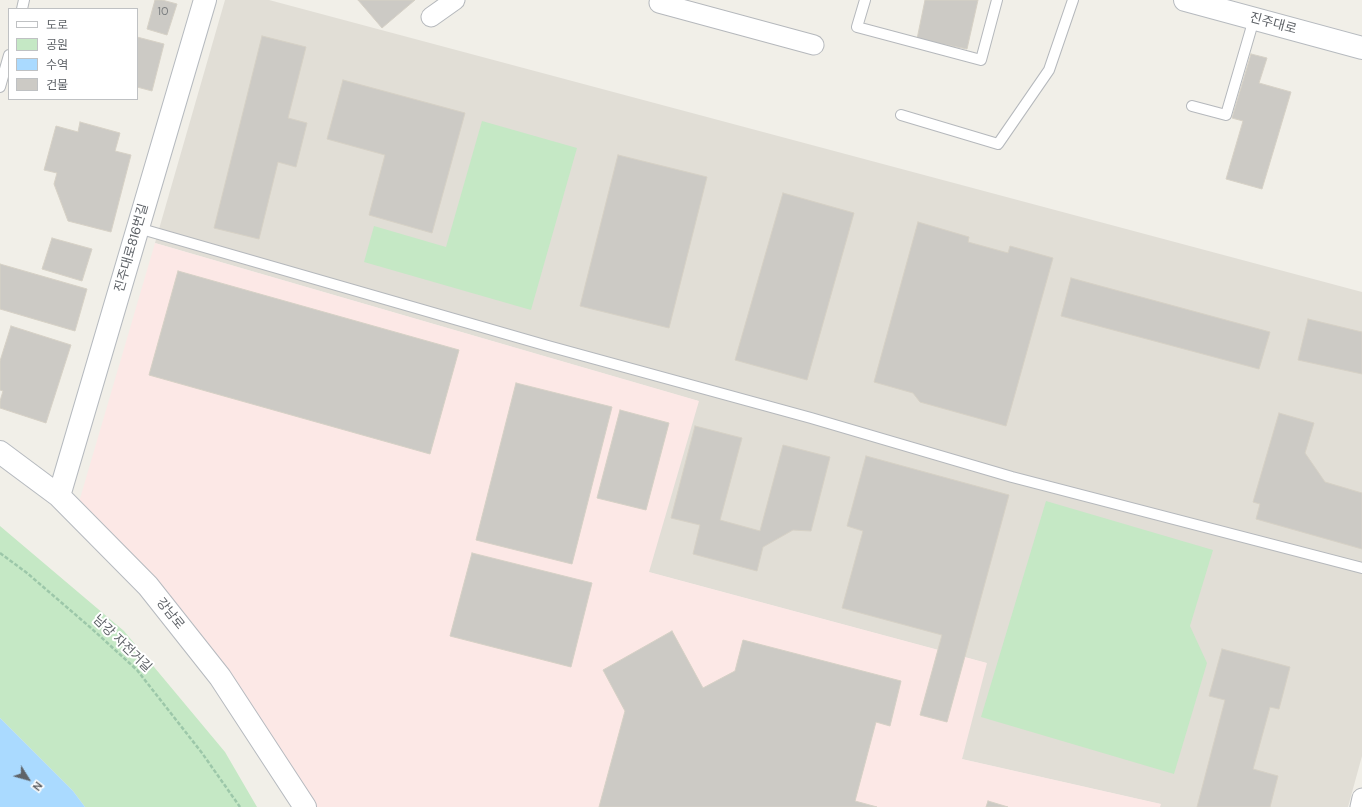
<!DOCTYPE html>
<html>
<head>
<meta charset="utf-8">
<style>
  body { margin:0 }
  #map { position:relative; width:1362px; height:807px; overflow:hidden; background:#f1efe8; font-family:"DM Sans","Noto Sans KR",sans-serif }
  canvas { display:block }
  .legend { position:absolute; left:8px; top:8px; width:130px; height:92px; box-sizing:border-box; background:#fff; border:1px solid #bfc1c3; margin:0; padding:5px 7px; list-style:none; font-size:12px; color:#5f6368 }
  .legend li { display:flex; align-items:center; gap:8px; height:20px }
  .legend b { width:20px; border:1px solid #bfc1c3 }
  .north { position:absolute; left:8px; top:759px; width:40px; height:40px; -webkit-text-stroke:3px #fff; paint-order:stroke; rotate:127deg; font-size:11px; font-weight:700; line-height:16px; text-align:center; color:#5f6368 }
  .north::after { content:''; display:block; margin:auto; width:14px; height:18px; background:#5f6368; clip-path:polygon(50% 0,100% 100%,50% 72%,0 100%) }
</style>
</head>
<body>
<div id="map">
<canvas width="1362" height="807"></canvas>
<ul class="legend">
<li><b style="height:5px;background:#fff"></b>도로</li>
<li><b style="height:11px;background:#c5e8c5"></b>공원</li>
<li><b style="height:11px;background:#aadaff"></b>수역</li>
<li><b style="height:11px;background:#cccac5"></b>건물</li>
</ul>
<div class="north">N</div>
</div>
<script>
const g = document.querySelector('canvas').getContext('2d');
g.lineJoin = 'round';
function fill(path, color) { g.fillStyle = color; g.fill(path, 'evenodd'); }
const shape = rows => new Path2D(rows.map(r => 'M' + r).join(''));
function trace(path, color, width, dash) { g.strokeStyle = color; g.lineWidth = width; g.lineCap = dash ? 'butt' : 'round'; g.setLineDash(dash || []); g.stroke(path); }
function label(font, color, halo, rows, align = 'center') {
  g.font = font + ' "DM Sans","Noto Sans KR",sans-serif'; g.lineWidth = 4; g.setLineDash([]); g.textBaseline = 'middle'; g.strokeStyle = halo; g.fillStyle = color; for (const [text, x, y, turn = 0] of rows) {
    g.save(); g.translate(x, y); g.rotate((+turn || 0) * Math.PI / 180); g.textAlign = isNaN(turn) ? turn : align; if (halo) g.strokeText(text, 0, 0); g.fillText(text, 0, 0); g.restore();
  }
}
const education = shape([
  [225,0,269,0,1362,292,1362,756,1348,807,1160,807,1160,804,961,759,986,663,648,572,698,401,155,243]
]);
const medical = shape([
  [155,243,699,401,649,572,987,663,962,759,1161,804,1160,807,316,807,227,670,79,502]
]);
const green = shape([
  [482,121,577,148,531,310,364,262,374,226,446,247],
  [1046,501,1213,550,1190,626,1207,663,1174,774,981,717],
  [0,526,124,631,225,752,257,807,85,807,73,791,0,718]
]);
const water = shape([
  [0,718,73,791,85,807,0,807]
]);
const building = shape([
  [155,0,162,0,177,4,167,35,147,29,155,0],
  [358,0,415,0,382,28,358,0],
  [925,0,978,0,967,49,917,39,925,0],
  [262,36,306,47,288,118,307,123,296,167,278,162,259,239,214,228,262,36],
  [137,37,164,44,152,91,137,87,137,37],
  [1251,54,1267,58,1259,83,1291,92,1262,189,1226,179,1243,121,1232,118,1251,54],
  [343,80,465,113,432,233,369,215,385,155,327,139,343,80],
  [80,122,120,133,115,151,131,155,111,232,68,221,54,184,57,173,44,170,56,126,78,132,80,122],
  [618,155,707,177,669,328,580,306,618,155],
  [783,193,854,213,807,380,735,360,783,193],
  [918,222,969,237,968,242,1008,253,1010,246,1053,258,1006,426,920,402,913,393,874,382,918,222],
  [52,238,92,249,82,281,42,269,52,238],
  [0,264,87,289,75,331,0,309,0,264],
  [178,271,459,350,430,454,149,375,178,271],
  [1071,278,1270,332,1259,369,1061,316,1071,278],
  [1308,319,1362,332,1362,374,1298,360,1308,319],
  [11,326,71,345,46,423,0,408,0,401,3,391,0,390,0,361,11,326],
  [516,383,612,407,572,564,476,540,516,383],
  [620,410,669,423,646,510,597,498,620,410],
  [1279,413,1314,423,1305,453,1325,482,1362,493,1362,549,1256,519,1260,504,1253,502,1279,413],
  [695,426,742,438,720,520,760,531,783,445,830,457,811,531,793,530,763,547,757,571,693,554,700,525,671,518,695,426],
  [866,456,1009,495,947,722,920,715,942,635,842,608,863,531,847,526,866,456],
  [472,553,592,583,571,667,450,636,472,553],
  [672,631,703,688,735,671,743,640,901,681,890,726,876,722,855,801,877,807,599,807,625,711,603,670,672,631],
  [1222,649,1290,667,1279,709,1270,707,1253,769,1278,776,1270,807,1197,807,1225,700,1209,696,1222,649],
  [988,801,1008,807,986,807,988,801]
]);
const path = shape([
  [0,553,27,573,91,628,137,670,202,753,240,807]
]);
const lane = shape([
  [865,0,857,27,981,60,997,0],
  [22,9,24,0],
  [0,87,9,55],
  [1192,106,1226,115,1254,19],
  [901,115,998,144,1049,70,1073,0],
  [138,228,548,346,811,418,1012,477,1362,568]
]);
const street = shape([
  [663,0,659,3,814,45],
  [431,17,455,0],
  [1360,807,1362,798]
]);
const secondary = shape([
  [1185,0,1362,48],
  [0,452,59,496,148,586,220,677,305,807],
  [59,496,205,0]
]);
const numberNames = [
  ["10",163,12]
];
const streetNames = [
  ["진주대로",1273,24,15],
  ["진주대로816번길",132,248,-74],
  ["강남로",170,614,51],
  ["남강 자전거길",122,644,44]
];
fill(education, '#e1ded6');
fill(medical, '#fce8e6');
fill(green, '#c5e8c5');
fill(water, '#aadaff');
fill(building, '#cccac5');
trace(building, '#d6d1c6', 1);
trace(lane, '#b5b8bc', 12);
trace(street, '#b5b8bc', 21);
trace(secondary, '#b6babf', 24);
trace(path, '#9cc7a9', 2.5, [4, 2]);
trace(lane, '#fff', 10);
trace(street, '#fff', 19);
trace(secondary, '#fff', 22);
label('11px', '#7a7d7f', null, numberNames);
label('13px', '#5f6368', '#fff', streetNames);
</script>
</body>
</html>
